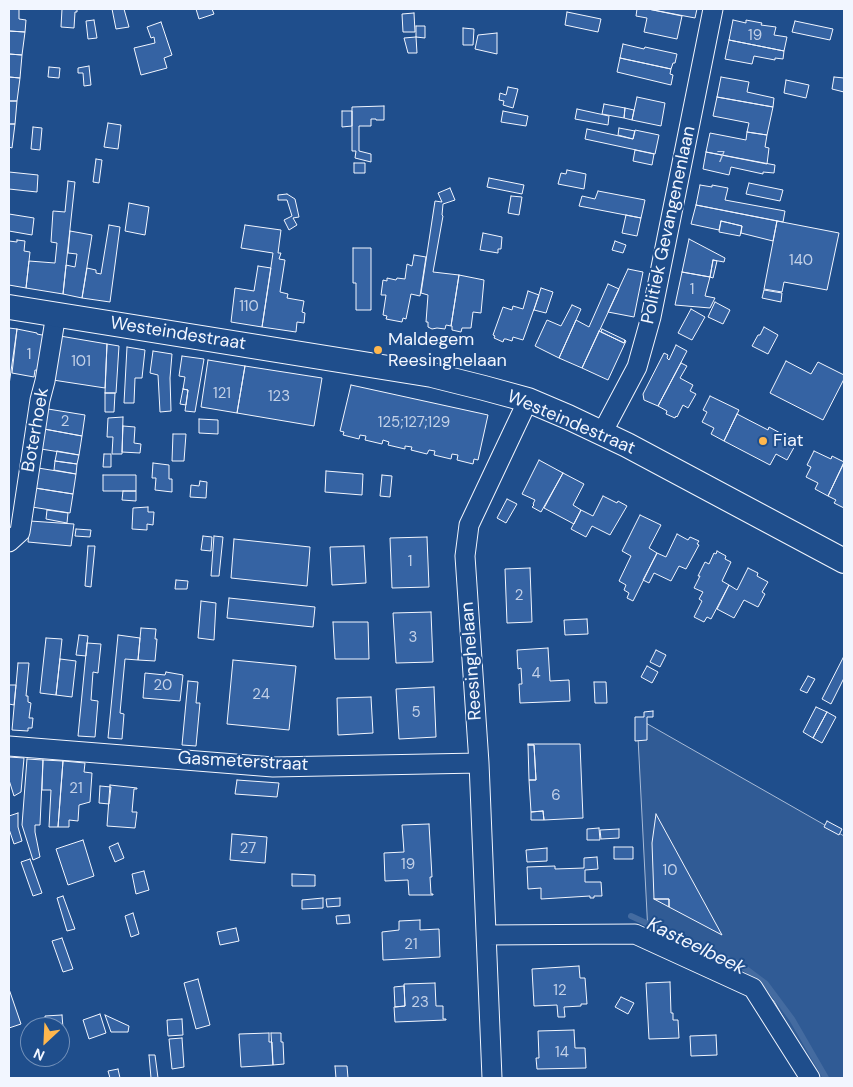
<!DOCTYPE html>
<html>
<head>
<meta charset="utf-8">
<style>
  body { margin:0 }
  #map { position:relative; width:853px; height:1087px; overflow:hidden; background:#1f4e8c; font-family:"DM Sans",sans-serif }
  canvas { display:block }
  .frame { position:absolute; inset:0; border:10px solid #f2f6ff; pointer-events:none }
  .north { position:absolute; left:20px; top:1017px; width:50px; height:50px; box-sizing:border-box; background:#1f4e8c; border:1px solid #7391ba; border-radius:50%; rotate:205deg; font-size:14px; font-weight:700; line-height:20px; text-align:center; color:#f2f6ff }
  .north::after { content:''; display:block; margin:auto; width:18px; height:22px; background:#ffb74d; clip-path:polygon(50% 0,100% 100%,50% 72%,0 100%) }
</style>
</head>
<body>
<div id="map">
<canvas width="853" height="1087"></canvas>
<div class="frame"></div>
<div class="north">N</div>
</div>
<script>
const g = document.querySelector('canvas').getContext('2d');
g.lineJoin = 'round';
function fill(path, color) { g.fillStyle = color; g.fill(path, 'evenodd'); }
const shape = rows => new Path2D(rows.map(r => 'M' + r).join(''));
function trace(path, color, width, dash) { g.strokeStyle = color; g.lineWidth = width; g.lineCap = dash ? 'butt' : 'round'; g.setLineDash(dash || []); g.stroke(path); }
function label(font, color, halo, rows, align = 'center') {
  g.font = font + ' "DM Sans",sans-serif'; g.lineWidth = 4; g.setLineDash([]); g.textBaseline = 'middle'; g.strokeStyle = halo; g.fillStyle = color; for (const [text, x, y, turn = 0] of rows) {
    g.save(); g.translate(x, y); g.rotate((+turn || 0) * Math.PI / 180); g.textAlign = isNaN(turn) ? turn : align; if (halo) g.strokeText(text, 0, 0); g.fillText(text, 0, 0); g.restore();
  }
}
const green = shape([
  [637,718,844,836,844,1078,817,1078,774,1001,752,978,648,933,637,718]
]);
const stream = shape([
  [631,916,711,953,738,963,766,984,792,1019,826,1078]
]);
const building = shape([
  [9,9,19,9,19,19,26,20,25,32,9,31,9,9],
  [62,9,77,9,77,12,75,12,74,28,61,27,62,9],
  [112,9,124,9,129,27,116,29,112,9],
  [196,9,212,9,214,14,199,19,196,9],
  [637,9,648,9,682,16,677,39,644,32,647,18,636,16,637,9],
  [648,9,697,9,695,18,648,9],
  [567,12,601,19,598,32,565,25,567,12],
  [414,13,415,32,403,32,402,14,414,13],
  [94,20,97,38,88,39,86,21,94,20],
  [733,20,746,23,746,20,762,23,761,25,776,27,774,35,787,37,784,51,729,40,733,20],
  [795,21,833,29,830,40,792,32,795,21],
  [161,22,172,55,164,58,167,68,141,75,134,48,155,43,154,37,151,38,147,27,161,22],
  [416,26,425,26,425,38,416,37,416,26],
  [463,28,474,29,473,45,463,45,463,28],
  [9,31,25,32,22,55,9,54,9,31],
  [497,33,497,54,475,49,478,35,497,33],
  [416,37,417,53,408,53,404,38,416,37],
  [729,40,784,51,783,59,775,58,775,60,754,56,752,64,725,59,729,40],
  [623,44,644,49,645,47,677,54,675,63,673,63,671,69,620,58,623,44],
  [9,54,22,55,20,78,9,77,9,54],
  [620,58,671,69,670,74,673,75,671,85,617,72,620,58],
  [89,66,91,85,84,86,83,73,78,73,78,68,89,66],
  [49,67,60,68,59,78,48,77,49,67],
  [9,77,20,78,17,101,9,101,9,77],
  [721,77,749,82,747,92,774,98,773,107,717,97,721,77],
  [834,77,844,78,844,92,832,89,834,77],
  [786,80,809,85,806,98,784,93,786,80],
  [508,87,518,89,513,108,503,105,504,101,499,100,500,93,506,95,508,87],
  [637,97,665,103,661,126,632,120,637,97],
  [717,97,773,107,767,135,747,132,749,123,713,116,717,97],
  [9,101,17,101,15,124,9,124,9,101],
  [604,104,625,108,624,118,602,114,604,104],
  [384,106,384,120,376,120,376,119,371,119,371,126,359,126,359,151,371,154,371,162,355,158,356,151,352,151,352,107,384,106],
  [625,108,634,110,632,120,624,118,625,108],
  [577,109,609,116,608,125,575,119,577,109],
  [342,111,352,111,352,126,342,127,342,111],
  [503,111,528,116,526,126,501,122,503,111],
  [108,123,121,125,118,149,104,147,108,123],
  [9,124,15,124,12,148,9,147,9,124],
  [33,127,42,128,40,150,31,149,33,127],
  [619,128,635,131,633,139,618,135,619,128],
  [587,129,633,139,635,130,659,135,655,154,585,139,587,129],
  [747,132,767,135,765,147,769,148,767,164,706,152,710,133,746,140,747,132],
  [635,150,654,154,652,165,633,161,635,150],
  [706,152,775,165,774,173,763,172,763,174,731,167,729,175,703,169,706,152],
  [96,159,102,160,99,183,93,182,96,159],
  [354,163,365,163,365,173,354,173,354,163],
  [567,170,586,174,584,189,558,184,561,173,566,174,567,170],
  [9,172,38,175,37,192,9,189,9,172],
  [489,178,524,185,522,194,487,187,489,178],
  [68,181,75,182,63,294,26,288,29,261,55,263,57,243,51,242,53,211,65,212,68,181],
  [749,183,783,190,780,201,746,194,749,183],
  [700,185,712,187,712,185,728,188,725,200,785,211,783,222,696,205,700,185],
  [450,188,455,200,443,204,442,215,443,216,433,272,459,275,451,326,446,325,445,329,437,328,432,329,428,327,428,322,426,322,428,295,421,293,435,201,442,202,438,193,450,188],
  [598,191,645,200,641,218,579,206,582,196,595,199,598,191],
  [287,194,295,199,299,217,293,218,297,225,289,230,284,220,292,216,287,200,278,200,278,195,287,194],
  [511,196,522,197,519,215,508,213,511,196],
  [129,203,149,207,145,235,125,231,129,203],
  [696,205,777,221,773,241,741,233,742,226,721,221,719,230,691,224,696,205],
  [9,214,34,218,32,235,9,231,9,214],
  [626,215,641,218,637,236,622,233,626,215],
  [721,221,742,226,740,236,719,232,721,221],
  [777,221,839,233,827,290,784,282,782,292,764,289,777,221],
  [109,225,120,227,110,302,82,298,87,268,96,270,96,273,101,274,109,225],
  [245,225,281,230,278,253,281,253,279,259,285,260,280,292,288,294,287,298,304,301,302,312,305,313,304,323,297,322,296,332,262,327,273,253,241,248,245,225],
  [70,231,92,235,82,298,63,294,66,265,75,267,77,254,68,253,70,231],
  [483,233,502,237,501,249,498,249,498,253,480,250,483,233],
  [689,239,725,258,724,262,713,260,710,277,682,272,689,239],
  [17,240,25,241,24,251,30,252,26,288,9,285,9,241,17,242,17,240],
  [615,241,626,245,623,253,612,250,615,241],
  [353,248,371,248,371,310,356,310,356,283,353,283,353,248],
  [414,255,426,257,420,296,411,294,406,319,403,318,402,322,386,319,387,316,383,315,386,295,381,295,383,280,387,281,387,278,396,280,397,278,405,279,407,264,412,266,414,255],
  [713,260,717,261,713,278,710,277,713,260],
  [258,266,271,268,262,327,231,322,235,288,254,291,258,266],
  [628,269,643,272,634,317,608,312,628,269],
  [682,272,710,277,705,296,715,298,710,308,675,305,682,272],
  [459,275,484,280,481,313,473,312,471,328,462,328,461,332,452,330,452,326,451,326,459,275],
  [608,284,619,289,582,368,559,358,576,320,589,327,608,284],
  [541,288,553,292,546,313,534,310,541,288],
  [764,290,782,293,781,302,762,298,764,290],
  [528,291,539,295,523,340,513,337,512,341,506,339,504,339,503,342,494,338,495,336,493,335,503,307,512,310,513,306,523,309,528,291],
  [715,302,730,310,723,324,708,317,715,302],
  [572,305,581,309,559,358,535,346,547,320,561,326,572,305],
  [691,309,705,317,692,340,678,333,691,309],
  [764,327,778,335,768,354,752,346,758,335,760,335,764,327],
  [9,328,17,329,9,385,9,328],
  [17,329,37,333,37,334,47,336,42,371,35,370,34,377,12,373,17,329],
  [602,329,625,340,624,343,601,332,602,329],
  [599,331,624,343,625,340,626,341,608,380,582,368,599,331],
  [60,336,107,344,105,388,53,380,60,336],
  [107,344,119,346,116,393,105,393,107,344],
  [676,345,687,351,658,406,644,400,643,394,664,353,668,355,667,358,669,360,676,345],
  [127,347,145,350,142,378,135,378,134,403,124,403,127,347],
  [153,351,172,354,170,378,171,411,160,412,158,375,150,373,153,351],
  [182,356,204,359,195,412,185,411,188,390,183,389,185,377,179,376,182,356],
  [208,360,245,366,237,413,201,407,208,360],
  [786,361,811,374,818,362,844,375,844,379,823,420,770,393,786,361],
  [681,363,687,366,680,378,693,385,690,391,696,394,688,408,683,405,677,417,676,416,675,418,666,414,667,411,658,406,681,363],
  [245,366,322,378,314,426,237,413,245,366],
  [351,385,488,415,478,460,474,459,473,464,457,460,458,455,452,454,451,459,434,455,435,451,429,450,427,454,411,450,412,447,405,446,405,449,388,445,389,442,383,440,382,444,365,440,366,436,360,435,359,439,343,435,344,432,340,431,351,385],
  [183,389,188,390,186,405,180,404,183,389],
  [105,393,115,393,114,412,105,412,105,393],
  [710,396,739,410,724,441,711,434,714,428,702,422,707,412,703,410,710,396],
  [48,409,85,415,82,436,44,429,48,409],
  [737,414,768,430,769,427,797,442,787,460,776,454,770,465,724,441,737,414],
  [123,417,122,454,112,454,113,437,107,437,108,418,123,417],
  [199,419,218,420,218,434,199,433,199,419],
  [123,426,135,427,134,443,141,444,140,453,122,452,123,426],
  [44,429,82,436,79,455,41,449,44,429],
  [173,434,186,434,184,461,172,461,173,434],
  [57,451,79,455,77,464,55,461,57,451],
  [814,451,831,459,832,456,844,462,828,496,815,489,818,483,806,477,811,467,807,465,814,451],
  [104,454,111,454,111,467,103,467,104,454],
  [539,460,563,473,541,512,532,507,534,505,533,504,535,500,522,494,539,460],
  [55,461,77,464,76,474,54,470,55,461],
  [153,463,169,465,169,479,172,479,172,492,155,490,156,478,152,478,153,463],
  [843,465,844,466,844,508,834,503,836,500,828,496,843,465],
  [38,468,76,474,73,494,35,488,38,468],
  [326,471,363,474,362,495,325,492,326,471],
  [563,473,584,484,573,505,581,510,574,524,544,508,563,473],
  [103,475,136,475,136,491,103,491,103,475],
  [382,475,392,476,390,497,380,496,382,475],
  [200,481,207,482,206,498,190,497,191,485,199,486,200,481],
  [35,488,73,494,70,513,32,507,35,488],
  [123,491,136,491,136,501,122,500,123,491],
  [603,496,617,503,618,501,627,506,610,535,592,526,586,537,571,529,581,510,593,516,603,496],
  [507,499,517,504,506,523,497,518,507,499],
  [148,507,148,512,154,512,153,525,147,524,147,530,132,529,133,508,148,507],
  [47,510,68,513,67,523,46,519,47,510],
  [640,515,661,525,649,548,657,553,633,601,627,598,629,593,624,590,626,585,619,581,631,556,622,551,640,515],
  [30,521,74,524,71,546,28,542,30,521],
  [76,529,91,530,90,537,75,536,76,529],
  [677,534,688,540,690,537,699,541,697,544,699,545,686,569,679,566,671,581,654,573,649,583,643,580,657,553,666,557,677,534],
  [203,536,212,537,211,551,201,550,203,536],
  [214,536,223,537,219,576,211,576,214,536],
  [427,537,429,587,392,588,390,538,427,537],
  [234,539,310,547,307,586,231,578,234,539],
  [88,546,95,546,91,587,85,586,88,546],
  [364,546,366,583,332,585,330,547,364,546],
  [717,551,726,556,725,559,731,562,722,581,729,585,711,619,707,617,704,622,694,617,702,601,699,599,703,592,694,588,700,576,698,576,705,562,709,564,714,553,716,554,717,551],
  [530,568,532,622,507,623,505,569,530,568],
  [748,568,758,573,757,576,768,582,762,592,765,594,758,607,744,600,734,618,717,609,729,585,737,590,748,568],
  [176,580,188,581,187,589,175,589,176,580],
  [229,598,315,607,313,627,227,618,229,598],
  [201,601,216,603,214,640,198,638,201,601],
  [431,612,433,662,396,663,393,613,431,612],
  [587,619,588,634,565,635,564,620,587,619],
  [333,622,368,622,369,659,335,659,333,622],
  [141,628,156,629,155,639,157,639,155,661,138,660,141,628],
  [79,635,88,636,86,656,76,655,79,635],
  [118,635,140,638,138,660,125,659,120,713,124,714,122,739,108,738,118,635],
  [46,638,62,639,56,695,40,693,46,638],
  [87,643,101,644,98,673,93,672,91,700,98,701,95,737,78,736,87,643],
  [548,648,550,681,569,680,570,701,520,703,519,684,522,684,521,668,518,669,517,650,548,648],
  [656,650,666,655,660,667,650,662,656,650],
  [844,656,844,678,831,704,822,699,844,656],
  [60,659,76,661,72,697,56,695,60,659],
  [233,660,296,666,289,730,227,724,233,660],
  [18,663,29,663,26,696,28,696,28,702,31,703,29,718,33,718,32,728,28,728,28,731,12,730,18,663],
  [647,666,658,672,652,683,641,677,647,666],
  [166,672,183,675,180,701,143,698,145,673,165,675,166,672],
  [808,676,815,679,807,693,800,690,808,676],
  [188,681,198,682,196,703,200,703,196,746,182,745,188,681],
  [594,682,606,682,607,703,595,703,594,682],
  [9,685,16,685,14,705,9,704,9,685],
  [434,687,436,737,399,739,396,689,434,687],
  [371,697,373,733,338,735,337,698,371,697],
  [816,707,827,712,813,738,803,732,816,707],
  [653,711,653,717,647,717,647,740,635,741,635,717,644,717,644,712,653,711],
  [827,712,836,717,822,743,813,738,827,712],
  [528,744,580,744,583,818,544,820,543,811,531,812,529,780,536,780,534,745,528,745,528,744],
  [528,745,534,745,536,780,529,780,528,745],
  [9,757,24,758,21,792,14,796,9,780,9,757],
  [27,759,43,760,40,825,35,825,35,832,40,857,33,860,22,825,27,759],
  [43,760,63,761,58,827,49,827,51,790,42,790,43,760],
  [63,761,85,763,84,772,92,773,90,802,79,805,78,821,69,820,69,827,58,827,63,761],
  [237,780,279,783,277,797,235,794,237,780],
  [110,785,137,788,137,789,134,789,132,812,137,812,135,828,107,826,110,785],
  [100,786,111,787,109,804,99,803,100,786],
  [543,811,544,820,531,820,531,812,543,811],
  [18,813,18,827,22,841,14,844,9,829,9,816,18,813],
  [656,814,722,935,669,907,669,899,654,899,652,843,656,814],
  [827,821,842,829,839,835,824,827,827,821],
  [429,824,432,877,430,877,431,894,433,894,433,895,409,895,408,880,385,881,384,853,404,852,402,825,429,824],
  [599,828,600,840,587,840,587,829,599,828],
  [619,829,619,838,601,839,600,830,619,829],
  [232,834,267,837,265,863,230,860,232,834],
  [83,840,94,876,68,885,56,849,83,840],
  [118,843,124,858,115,862,109,847,118,843],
  [614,847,633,847,633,859,614,859,614,847],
  [547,848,547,861,527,862,526,850,547,848],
  [597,857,598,869,585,870,585,882,601,882,602,896,594,896,594,898,590,898,590,896,541,899,541,888,528,889,527,867,555,866,555,869,584,868,584,858,597,857],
  [30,859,42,893,33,896,21,862,30,859],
  [144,871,149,890,136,894,132,874,144,871],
  [292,874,315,875,315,886,292,886,292,874],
  [63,896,75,929,67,931,57,898,63,896],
  [323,898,323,908,302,909,302,900,323,898],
  [340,898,340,906,327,907,326,899,340,898],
  [654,899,669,899,669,907,654,899],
  [133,913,139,934,131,937,125,916,133,913],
  [349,915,350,923,337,924,336,916,349,915],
  [420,920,420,930,439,929,440,957,383,960,382,932,399,930,399,921,420,920],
  [236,928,239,941,220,945,217,932,236,928],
  [62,938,73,969,63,972,52,941,62,938],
  [579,966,580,978,585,978,587,1004,581,1004,581,1006,564,1007,565,1017,558,1017,557,1005,534,1006,532,969,579,966],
  [198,979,210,1025,196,1029,184,983,198,979],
  [670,982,671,1013,673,1013,673,1020,678,1020,679,1038,649,1039,646,983,670,982],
  [435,983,436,1006,443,1006,443,1019,446,1019,446,1020,395,1022,394,1007,405,1006,404,984,435,983],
  [404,986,405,1006,395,1007,394,987,404,986],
  [9,989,21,1024,9,1028,9,989],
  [621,997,634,1003,628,1014,615,1007,621,997],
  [100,1014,106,1033,89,1039,83,1020,100,1014],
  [62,1015,63,1028,60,1028,60,1027,45,1027,45,1016,62,1015],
  [105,1015,129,1026,128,1032,111,1032,105,1015],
  [182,1019,183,1035,168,1036,167,1020,182,1019],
  [574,1030,575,1048,585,1048,586,1068,537,1069,536,1058,539,1058,538,1031,574,1030],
  [269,1033,269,1042,272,1042,273,1065,241,1067,239,1034,269,1033],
  [271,1033,281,1033,281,1042,283,1042,284,1064,273,1065,271,1033],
  [716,1035,717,1055,691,1056,690,1036,716,1035],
  [182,1038,184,1067,172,1069,169,1039,182,1038],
  [149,1055,155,1055,158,1078,151,1078,149,1055],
  [335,1066,347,1066,348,1078,336,1078,335,1066],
  [118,1069,120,1078,110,1078,108,1071,118,1069]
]);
const minor = shape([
  [602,433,637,367,651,317,713,9],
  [9,542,20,532,40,400,45,381,56,314],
  [9,746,273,767,479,763],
  [486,935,635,934,753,988,810,1078],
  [492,1078,479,763,465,556,469,525,528,400]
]);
const tertiary = shape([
  [9,307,432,375,484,388,528,400,568,417,627,445,844,561]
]);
const markers = [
  [378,350,5,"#ffb74d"],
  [763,441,5,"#ffb74d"]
];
const numberNames = [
  ["19",755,36],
  ["7",721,158],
  ["140",801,261],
  ["1",692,290],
  ["110",249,307],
  ["1",29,355],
  ["101",81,362],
  ["121",222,394],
  ["123",279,397],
  ["2",65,422],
  ["125;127;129",414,423],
  ["1",410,562],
  ["2",519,596],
  ["3",413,638],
  ["4",536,674],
  ["20",163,686],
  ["24",261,695],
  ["5",416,713],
  ["21",76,789],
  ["6",556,796],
  ["27",248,849],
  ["19",408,865],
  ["10",670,871],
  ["21",411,945],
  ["12",560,991],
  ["23",420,1003],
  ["14",562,1053]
];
const streetNames = [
  ["Politiek Gevangenenlaan",669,225,-78],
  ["Westeindestraat",178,334,9],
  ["Westeindestraat",571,423,23],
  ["Boterhoek",36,430,-80],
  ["Reesinghelaan",472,661,-94],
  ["Gasmeterstraat",243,762,3]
];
const poiNames = [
  ["Maldegem",388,340],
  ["Reesinghelaan",388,361],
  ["Fiat",773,441]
];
const waterNames = [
  ["Kasteelbeek",696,947,26]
];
fill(green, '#305b95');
trace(green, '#a8bbd7', 1);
trace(stream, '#446ba0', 6);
fill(building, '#3563a3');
trace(building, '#f2f6ff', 1);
trace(minor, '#f2f6ff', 21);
trace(tertiary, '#f2f6ff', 26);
trace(minor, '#1f4e8c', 19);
trace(tertiary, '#1f4e8c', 24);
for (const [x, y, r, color] of markers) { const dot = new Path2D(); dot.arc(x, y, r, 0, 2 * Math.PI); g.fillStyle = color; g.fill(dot); trace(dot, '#1f4e8c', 2); }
label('15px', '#c3d1e8', null, numberNames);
label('18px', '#f2f6ff', '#1f4e8c', streetNames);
label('18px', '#f2f6ff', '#1f4e8c', poiNames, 'left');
label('italic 19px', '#f2f6ff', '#1f4e8c', waterNames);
</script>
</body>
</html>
